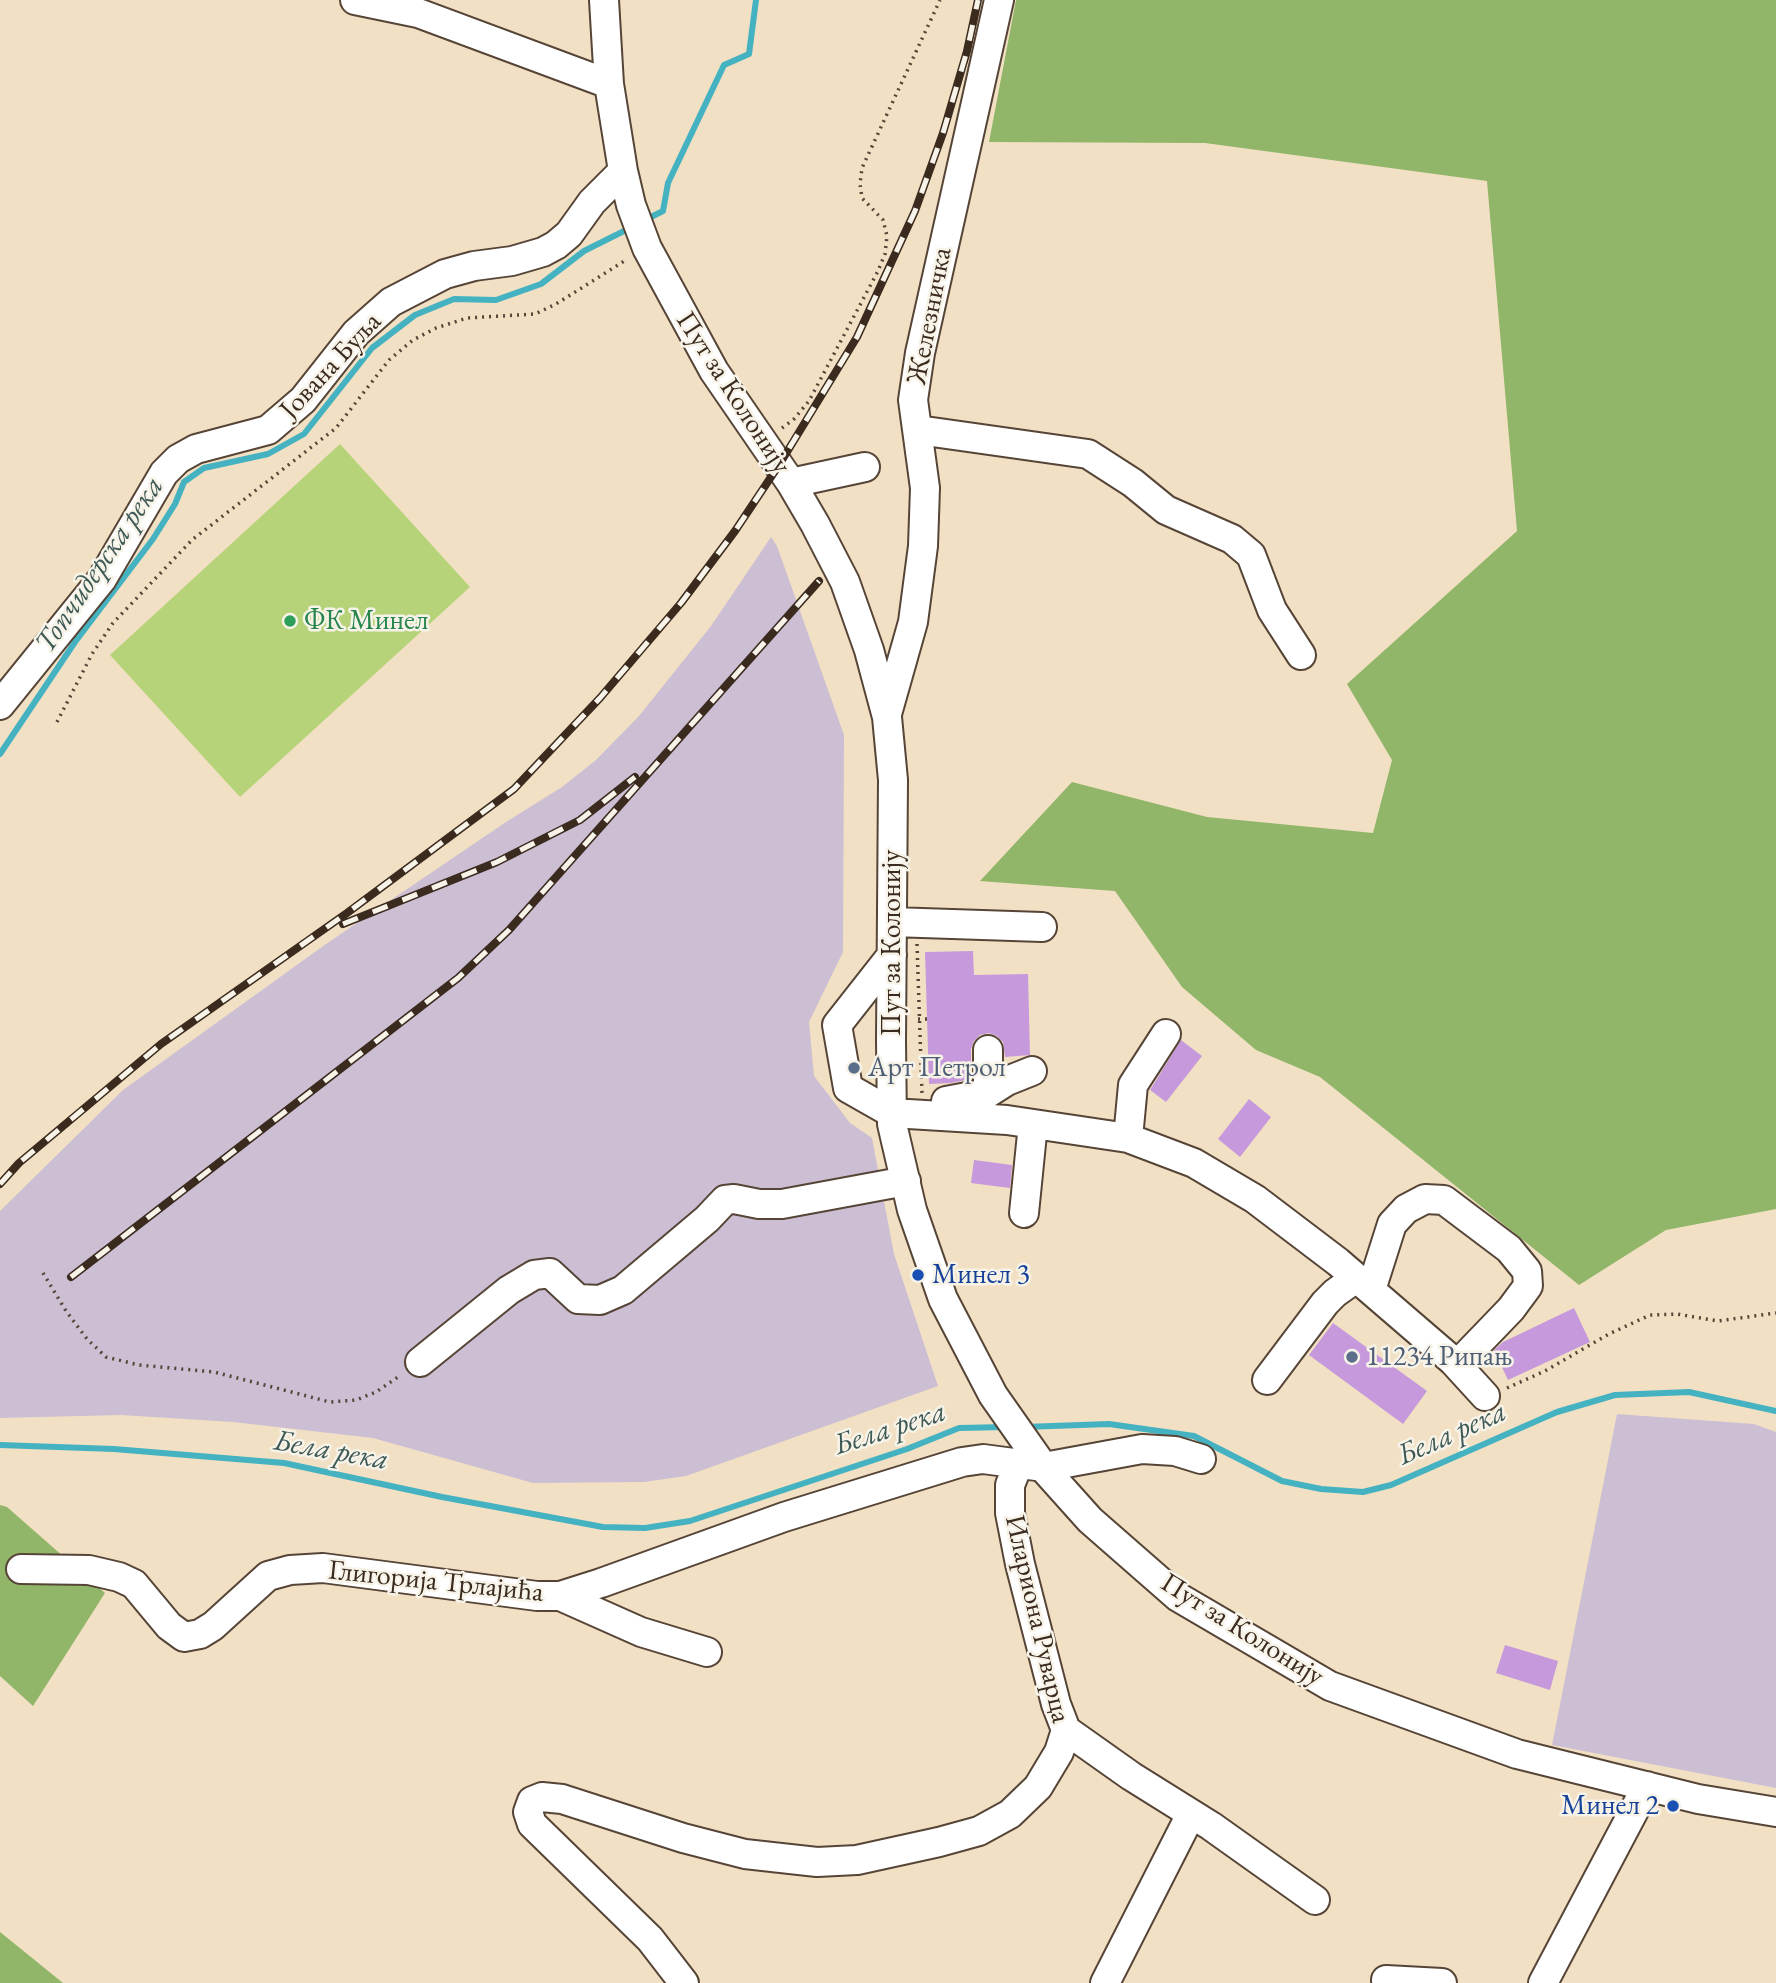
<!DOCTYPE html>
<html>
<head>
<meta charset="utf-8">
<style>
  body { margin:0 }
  canvas { display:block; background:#f1e0c3 }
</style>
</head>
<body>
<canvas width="1776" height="1983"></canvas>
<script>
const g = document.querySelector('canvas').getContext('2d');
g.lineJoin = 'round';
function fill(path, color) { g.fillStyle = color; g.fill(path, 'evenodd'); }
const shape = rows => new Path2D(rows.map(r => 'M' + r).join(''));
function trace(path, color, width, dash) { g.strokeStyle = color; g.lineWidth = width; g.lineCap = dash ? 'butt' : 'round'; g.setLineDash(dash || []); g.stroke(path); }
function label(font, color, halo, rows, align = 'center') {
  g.font = font + ' "EB Garamond",serif'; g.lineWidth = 5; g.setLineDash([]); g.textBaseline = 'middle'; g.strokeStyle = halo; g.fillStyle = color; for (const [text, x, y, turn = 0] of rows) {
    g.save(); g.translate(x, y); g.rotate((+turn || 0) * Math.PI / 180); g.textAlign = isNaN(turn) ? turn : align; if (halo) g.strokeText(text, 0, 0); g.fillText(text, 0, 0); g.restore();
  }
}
const industrial = shape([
  [771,537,777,546,844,735,843,952,809,1022,814,1076,850,1123,872,1138,894,1254,938,1386,686,1476,644,1482,533,1483,373,1438,233,1422,121,1415,0,1418,0,1211,123,1090,326,944,506,822,562,787,596,760,639,716,711,626],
  [1617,1414,1754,1424,1776,1432,1776,1788,1552,1745]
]);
const green = shape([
  [340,444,470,587,240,797,110,655]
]);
const forest = shape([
  [1016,0,1776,0,1776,1209,1666,1230,1579,1285,1320,1077,1256,1050,1182,987,1115,891,980,881,1072,782,1207,817,1373,833,1392,760,1347,684,1517,531,1487,181,1205,143,989,142],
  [0,1505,7,1507,105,1593,33,1706,0,1676],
  [0,1932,63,1983,0,1983]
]);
const stream = shape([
  [643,221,663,211,668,183,724,65,749,54,756,0],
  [0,754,75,642,153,539,175,504,184,482,204,468,268,454,304,434,372,348,415,315,454,299,496,300,541,284,584,251,630,228],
  [1024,1427,1109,1424,1194,1436,1282,1481,1321,1489,1363,1492,1391,1485,1557,1412,1615,1395,1689,1392,1776,1411],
  [0,1445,114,1449,284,1463,442,1497,603,1527,645,1528,690,1521,907,1449,959,1428,1006,1427]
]);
const building = shape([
  [973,951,974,975,1028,974,1030,1055,1005,1057,1003,1042,997,1036,989,1033,980,1035,974,1041,971,1049,971,1079,951,1083,929,1084,925,952],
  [1181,1040,1202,1056,1166,1102,1150,1090],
  [1249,1099,1271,1117,1240,1157,1218,1139],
  [974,1160,1012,1165,1010,1188,971,1183],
  [1574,1308,1590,1342,1508,1380,1494,1350,1503,1342],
  [1333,1323,1427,1391,1403,1424,1309,1355],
  [1505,1645,1558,1661,1550,1690,1496,1673]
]);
const path = shape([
  [782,428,794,419,809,401,878,271,885,254,887,236,883,220,862,198,860,184,862,168,940,0],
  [57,722,92,654,113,623,192,540,336,428,389,360,413,340,436,328,467,318,535,314,556,304,626,260],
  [917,944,922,1094],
  [918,1019,927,1019],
  [43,1273,66,1311,87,1339,106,1357,139,1365,214,1372,330,1402,356,1400,376,1392,401,1375],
  [1507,1388,1545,1371,1609,1334,1650,1315,1677,1314,1718,1321,1776,1313]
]);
const minor = shape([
  [355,0,418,13,609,84],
  [604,0,609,84,623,171,631,205,647,248,714,371,791,483,815,524,845,582,869,650,887,717,893,780,891,1041,892,1124,912,1210,943,1299,993,1395,1047,1472,1090,1520,1178,1597,1330,1686,1517,1754,1698,1799,1776,1812],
  [918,430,1088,454,1133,483,1166,510,1232,539,1251,555,1272,610,1301,655],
  [791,483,865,467],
  [0,705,102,579,164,473,178,459,196,449,268,430,303,400,356,333,391,302,445,274,474,266,512,261,543,252,556,245,569,234,592,202,623,171],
  [887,714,913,622,923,546,925,488,913,400,920,353,999,0],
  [892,922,1042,927],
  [892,955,837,1025,848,1088,892,1113,1007,1120,1128,1138,1194,1163,1255,1199,1338,1262,1453,1361,1485,1396],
  [988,1093,988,1050],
  [946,1101,988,1093,1007,1081,1032,1071],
  [1128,1138,1133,1085,1166,1034],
  [1024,1213,1033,1124],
  [1371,1290,1392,1224,1406,1209,1425,1199,1444,1200,1509,1249,1527,1271,1528,1286,1511,1309,1457,1365],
  [420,1362,509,1290,534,1275,550,1273,578,1299,600,1300,623,1290,707,1219,725,1200,734,1199,759,1204,782,1204,906,1181],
  [1267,1380,1325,1303,1335,1293,1356,1278],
  [21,1569,89,1570,119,1577,134,1584,169,1626,184,1637,200,1634,213,1626,268,1576,290,1570,323,1568,537,1596,560,1596,601,1583,784,1517,962,1462,983,1459,1044,1467,1142,1449,1175,1451,1201,1459],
  [560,1596,641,1632,707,1652],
  [1066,1730,1131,1776,1211,1826,1315,1900],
  [1386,1980,1442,1983],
  [684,1983,650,1939,532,1824,528,1812,532,1801,542,1797,562,1799,683,1838,745,1854,817,1862,857,1860,939,1842,979,1831,1010,1814,1038,1787,1059,1752,1066,1730,1056,1704,1020,1564,1010,1513,1010,1485,1018,1465],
  [1105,1983,1191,1814],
  [1543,1983,1647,1786]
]);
const rail = shape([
  [343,924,497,862,580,820,635,777],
  [0,1184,19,1163,161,1044,347,913,514,789,600,698,681,603,735,531,779,465,857,337,915,211,943,133,967,51,978,0],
  [71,1277,458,978,509,930,819,581]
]);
const markers = [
  [290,621,7,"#2e9e5b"],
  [854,1068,7,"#5c6f8a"],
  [918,1275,7,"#1a4fb4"],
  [1352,1357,7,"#5c6f8a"],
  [1673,1806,7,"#1a4fb4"]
];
const streetNames = [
  ["Железничка",930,316,-79],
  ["Јована Буља",331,366,-47],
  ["Пут за Колонију",733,393,57],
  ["Пут за Колонију",892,943,-90],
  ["Глигорија Трлајића",436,1582,6],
  ["Илариона Руварца",1037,1619,77],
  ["Пут за Колонију",1242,1630,32]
];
const leisureNames = [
  ["ФК Минел",304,621]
];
const serviceNames = [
  ["Арт Петрол",868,1068],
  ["11234 Рипањ",1366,1357]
];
const transitNames = [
  ["Минел 3",932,1275],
  ["Минел 2",1659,1806,"right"]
];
const waterNames = [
  ["Топчидерска река",100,565,-56],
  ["Бела река",890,1429,-18],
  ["Бела река",1452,1434,-24],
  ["Бела река",331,1451,10]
];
fill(industrial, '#ccbfd4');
fill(green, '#b7d379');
fill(forest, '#91b569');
trace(stream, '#45b2c1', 6);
fill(building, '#c699dc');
trace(minor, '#564537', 32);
trace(path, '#564537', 3.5, [2, 5]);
trace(minor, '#fff', 28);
trace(rail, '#3b2a1e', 8);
trace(rail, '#f7f3e8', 5, [16]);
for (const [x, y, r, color] of markers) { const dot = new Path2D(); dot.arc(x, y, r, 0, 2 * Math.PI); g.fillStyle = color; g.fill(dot); trace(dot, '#f7f3e8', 2.5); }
label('28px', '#3b2a1e', '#f7f3e8', streetNames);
label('28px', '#27864d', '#f7f3e8', leisureNames, 'left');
label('28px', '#4e5e75', '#f7f3e8', serviceNames, 'left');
label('28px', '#164399', '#f7f3e8', transitNames, 'left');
label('italic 30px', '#3e5a57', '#f7f3e8', waterNames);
</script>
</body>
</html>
